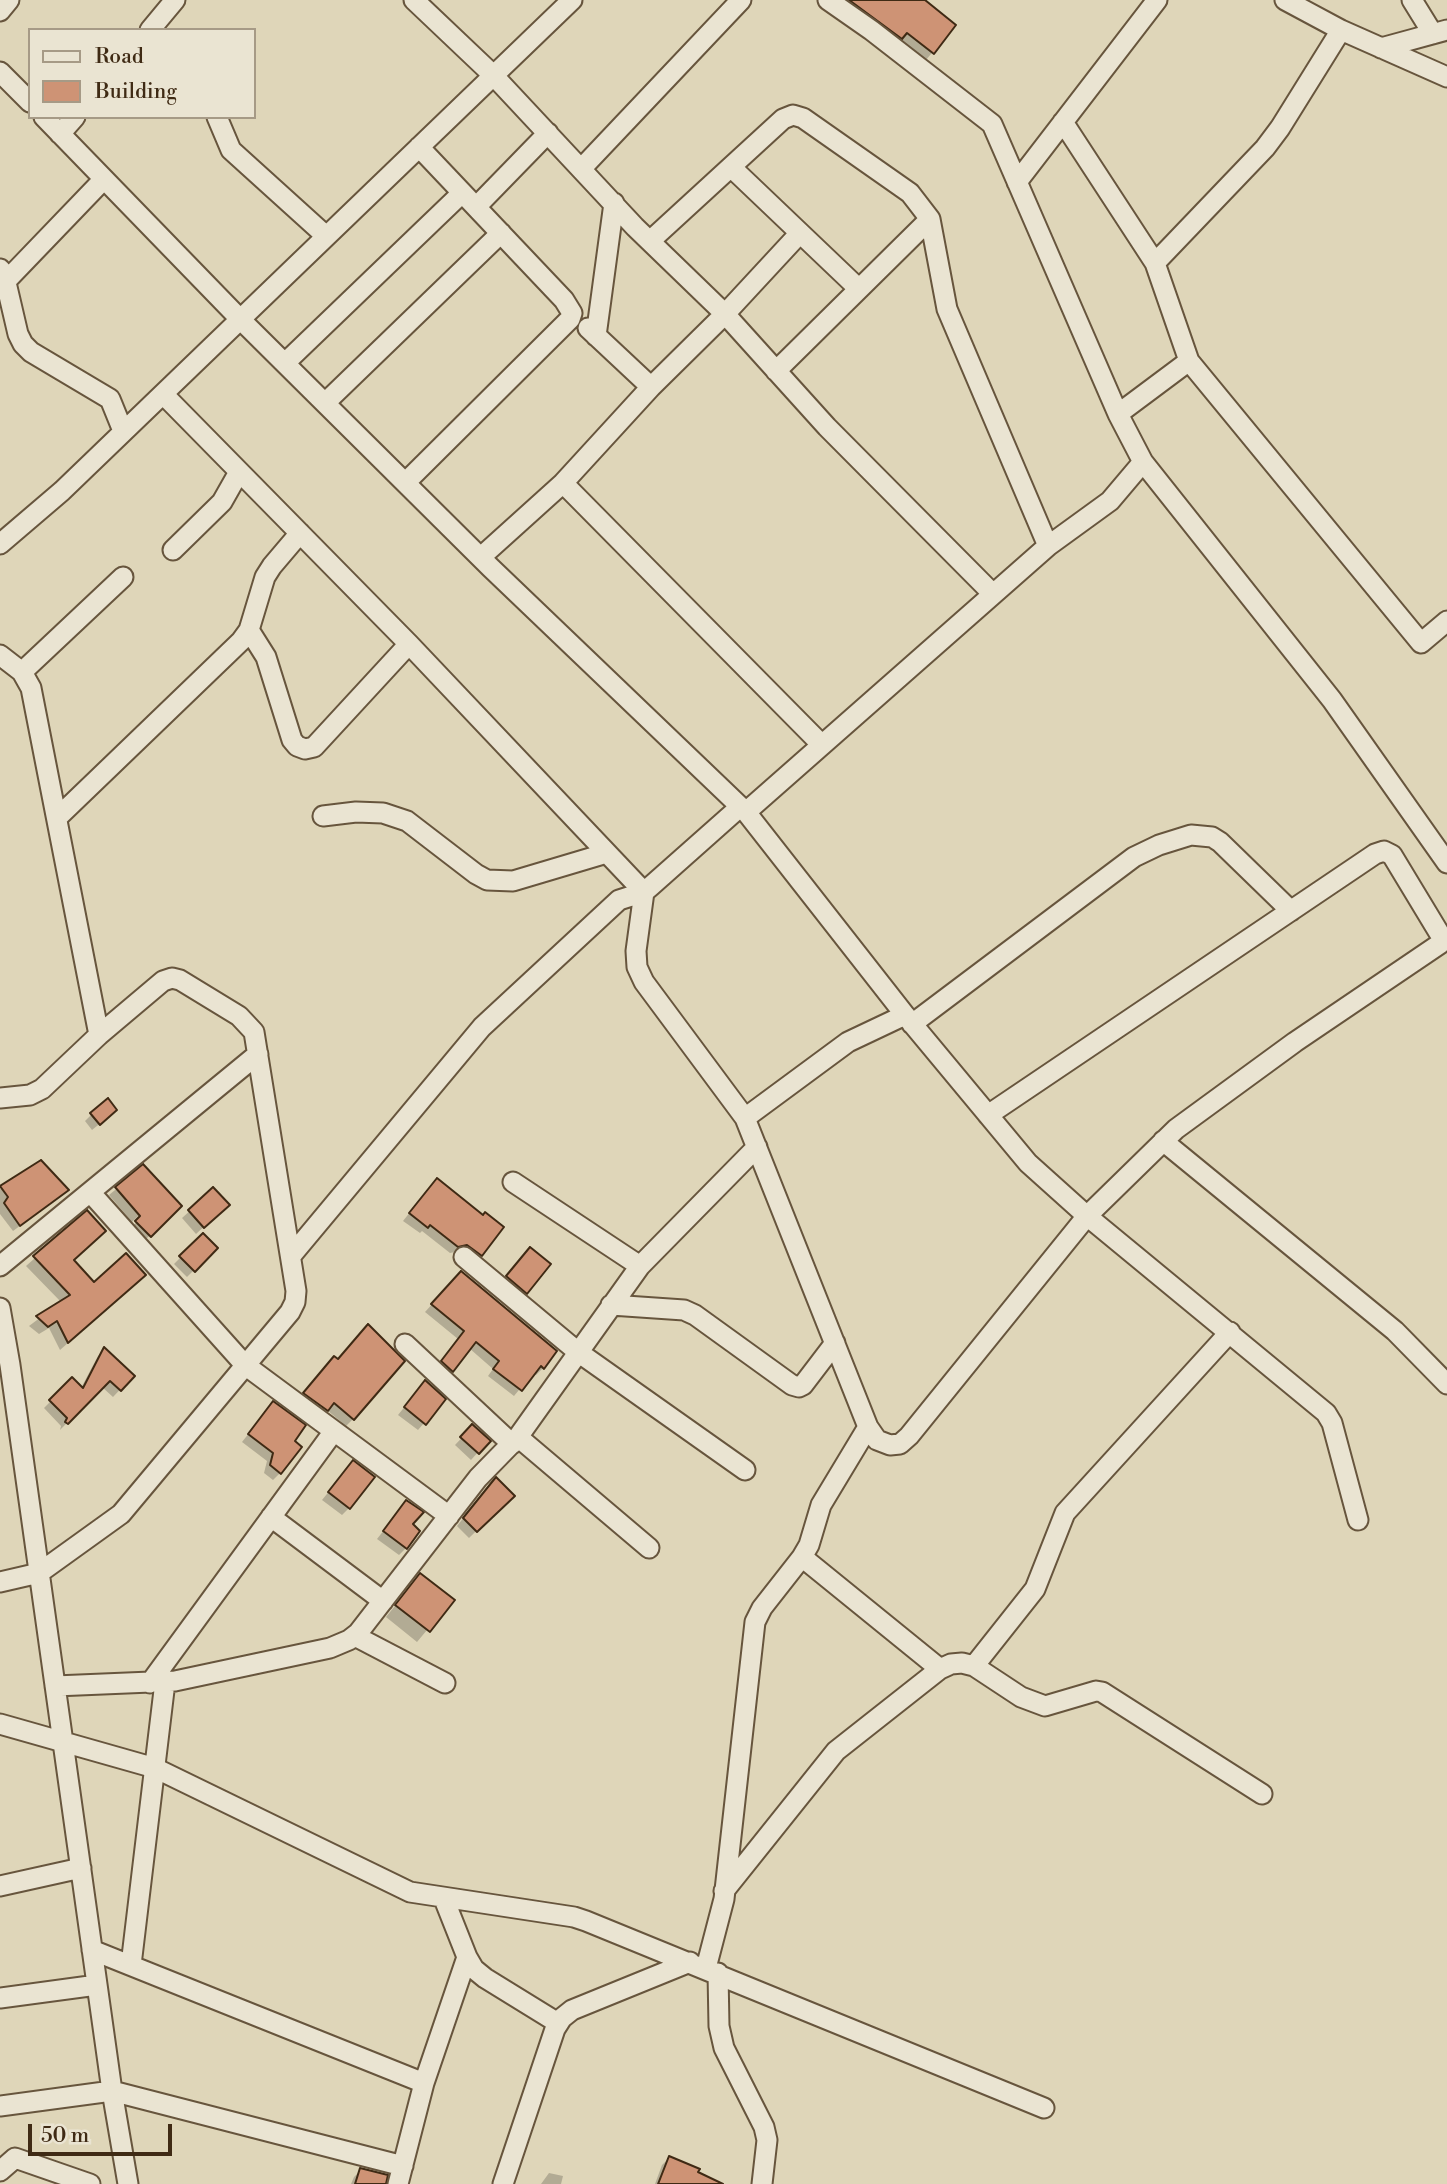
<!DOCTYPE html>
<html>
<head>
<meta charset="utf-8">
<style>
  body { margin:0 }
  #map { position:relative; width:1447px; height:2184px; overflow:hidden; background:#dfd6b9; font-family:"Libre Bodoni",serif }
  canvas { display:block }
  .legend { position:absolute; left:28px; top:28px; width:228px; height:91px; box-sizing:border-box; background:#eae4d2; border:2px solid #a69a86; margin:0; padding:9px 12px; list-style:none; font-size:21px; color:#3f2a14 }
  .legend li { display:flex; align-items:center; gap:14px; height:35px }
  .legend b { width:35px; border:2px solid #a69a86 }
  .scale { position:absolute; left:28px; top:2124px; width:144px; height:32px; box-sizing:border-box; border:4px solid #3f2a14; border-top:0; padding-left:9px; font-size:21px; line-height:24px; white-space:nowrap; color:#3f2a14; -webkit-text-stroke:5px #eae4d2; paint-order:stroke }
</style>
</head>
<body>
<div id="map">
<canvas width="1447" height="2184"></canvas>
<ul class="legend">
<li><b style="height:9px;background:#eae4d2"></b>Road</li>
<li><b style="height:19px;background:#ce9375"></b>Building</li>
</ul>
<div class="scale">50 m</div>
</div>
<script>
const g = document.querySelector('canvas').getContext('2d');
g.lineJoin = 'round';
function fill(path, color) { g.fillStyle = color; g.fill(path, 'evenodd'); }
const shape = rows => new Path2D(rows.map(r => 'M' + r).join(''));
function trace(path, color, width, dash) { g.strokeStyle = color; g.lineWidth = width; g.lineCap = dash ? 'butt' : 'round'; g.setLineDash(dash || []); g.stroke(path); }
const shadow = shape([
  [857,0,921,0,954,26,926,60,900,39,894,45,848,10],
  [92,1114,108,1117,92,1130,85,1121],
  [143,1167,180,1206,143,1242,130,1229,147,1211,145,1209,132,1222,109,1195],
  [23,1172,59,1197,13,1231,0,1214,0,1189],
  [430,1187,480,1255,473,1261,459,1251,450,1253,422,1231,420,1233,403,1221],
  [213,1190,227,1205,196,1234,182,1218],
  [203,1235,216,1248,187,1277,174,1264],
  [523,1256,526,1293,519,1299,501,1284],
  [35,1258,72,1260,94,1284,136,1283,60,1350,49,1328,39,1334,29,1326,61,1302,26,1266],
  [454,1280,555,1351,543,1368,536,1375,533,1373,514,1396,488,1376,493,1369,469,1348,444,1377,435,1368,458,1339,425,1312],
  [104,1350,133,1376,113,1397,102,1387,60,1430,61,1426,44,1408,72,1380,81,1388,98,1356],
  [327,1365,353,1419,346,1426,327,1410,320,1417,297,1400],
  [419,1389,424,1423,418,1430,398,1415],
  [273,1403,292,1442,280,1473,273,1480,264,1473,267,1461,242,1442],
  [473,1426,488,1441,471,1460,455,1445],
  [353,1462,349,1508,342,1515,322,1500],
  [489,1486,512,1496,469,1538,457,1526],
  [406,1502,410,1524,406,1548,399,1555,377,1539],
  [420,1575,452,1600,417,1642,386,1617],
  [669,2158,696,2173,719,2184,655,2184,662,2165],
  [361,2170,385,2184,351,2184,354,2177],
  [549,2173,563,2176,561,2184,541,2184]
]);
const building = shape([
  [849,0,925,0,956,25,934,54,907,33,902,39,849,0],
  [108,1098,117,1110,100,1125,90,1113,108,1098],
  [41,1160,69,1190,20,1226,4,1203,8,1197,0,1186,41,1160],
  [143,1164,182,1206,151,1237,135,1221,140,1216,115,1187,143,1164],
  [437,1178,483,1215,485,1212,504,1227,482,1256,467,1245,458,1247,430,1225,428,1228,409,1213,437,1178],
  [213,1187,230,1205,204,1228,188,1210,213,1187],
  [87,1210,106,1231,74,1260,94,1282,126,1253,146,1275,68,1343,57,1321,48,1327,36,1316,70,1295,33,1256,87,1210],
  [203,1233,218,1248,195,1272,179,1256,203,1233],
  [530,1247,551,1264,527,1294,506,1276,530,1247],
  [461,1271,557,1351,544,1369,541,1366,522,1391,493,1369,499,1361,476,1342,453,1372,441,1361,464,1331,431,1304,461,1271],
  [368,1324,405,1361,354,1420,334,1403,328,1411,303,1393,334,1356,338,1359,368,1324],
  [104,1347,135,1376,121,1391,110,1381,68,1424,65,1422,67,1418,49,1400,72,1377,83,1388,104,1347],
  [425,1380,446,1399,426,1425,404,1407,425,1380],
  [273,1401,306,1425,295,1441,302,1447,281,1474,270,1465,273,1453,248,1434,273,1401],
  [472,1424,491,1441,479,1454,460,1437,472,1424],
  [353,1460,375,1477,350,1509,328,1492,353,1460],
  [496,1477,515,1496,477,1532,463,1518,496,1477],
  [406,1500,424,1512,413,1524,420,1531,407,1549,383,1531,406,1500],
  [420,1573,455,1600,430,1632,395,1605,420,1573],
  [669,2156,700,2169,698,2172,723,2184,658,2184,669,2156],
  [360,2168,388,2175,386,2184,355,2184,360,2168]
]);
const minor = shape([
  [414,0,493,75,635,227,725,314,827,427,993,594],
  [828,0,871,30,992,124,1118,414,1189,361,1421,643,1447,621],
  [1285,0,1341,30,1447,77],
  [1412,0,1433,34],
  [0,11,9,0],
  [150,30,175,0],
  [1381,48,1447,30],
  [0,72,30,102],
  [44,117,240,319,491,568,746,812,905,1015,1028,1163,1087,1216,1326,1413,1332,1423,1358,1520],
  [217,117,231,150,326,236],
  [1063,122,1155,263,1189,361],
  [60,134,75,117],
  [731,167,859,289],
  [581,169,741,0],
  [1017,182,1157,0],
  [476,207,548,133],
  [650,241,783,119,793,115,803,118,910,193,930,219,947,309,1048,546],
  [1155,263,1265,148,1280,128,1341,30],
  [0,269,4,274,18,334,23,344,31,352,110,399,123,431],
  [6,281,104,179],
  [588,328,651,387],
  [596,336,614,203],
  [285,363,462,193],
  [776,371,930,219],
  [163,394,409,644,644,892,636,951,637,967,644,982,745,1118,868,1427,877,1440,890,1445,900,1444,909,1436,1087,1216,1176,1129,1295,1042,1447,939],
  [325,403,501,233],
  [1118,414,1143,462,1332,700,1447,863],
  [406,482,570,319,572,313,564,300,419,147],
  [563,483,822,745],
  [0,544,62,491,572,0],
  [173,550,222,502,239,472],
  [481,557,563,483,651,387,725,314,800,233],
  [249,630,266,657,292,740,297,746,305,749,314,747,409,644],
  [0,655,22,672,31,688,99,1035],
  [22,672,123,577],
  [746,812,1048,546,1110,501,1143,462],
  [323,816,356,812,383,813,407,821,476,874,487,880,513,881,607,853],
  [57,818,241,641,249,630,265,577,272,566,300,533],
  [912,1024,1134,857,1159,845,1191,835,1212,837,1220,842,1291,911],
  [0,1098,30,1095,42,1089,99,1035,163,981,172,978,180,980,239,1016,254,1032,296,1291,295,1302,290,1312,121,1514,39,1573,0,1582],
  [988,1115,1375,854,1384,851,1392,855,1444,941],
  [745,1118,848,1042,905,1015],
  [1163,1141,1395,1331,1447,1384],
  [513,1182,640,1266],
  [90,1192,245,1365,449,1516],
  [291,1256,482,1027,619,900,644,892,651,886,740,807],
  [464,1257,578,1352,745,1470],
  [0,1266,258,1054],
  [611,1305,684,1310,695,1315,792,1385,799,1387,803,1385,835,1343],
  [0,1308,10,1365,112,2091,128,2184],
  [405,1344,512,1444],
  [518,1437,649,1548],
  [271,1517,383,1601],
  [802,1557,940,1669],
  [355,1636,445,1683],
  [974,1666,1035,1589,1065,1513,1230,1332],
  [150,1683,334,1431],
  [55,1686,175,1681,330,1648,349,1640,358,1633,478,1478,518,1437,640,1266,757,1147],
  [0,1724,155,1768,410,1892,574,1917,586,1921,1044,2108],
  [0,1886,81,1868],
  [724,1891,836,1751,940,1669,951,1664,962,1663,974,1666,1021,1697,1045,1706,1096,1691,1102,1692,1262,1794],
  [444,1899,467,1957,474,1969,485,1978,558,2023],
  [92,1950,424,2083],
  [131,1965,165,1682],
  [706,1968,724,1899,755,1622,762,1608,802,1557,809,1545,821,1505,868,1427],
  [718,1973,719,2026,724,2048,764,2127,767,2140,762,2184],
  [0,1998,97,1985],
  [0,2106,112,2091,403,2166],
  [0,2171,15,2158,90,2184],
  [398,2184,424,2083,467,1957],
  [503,2184,555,2029,562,2018,572,2010,690,1962]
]);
fill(shadow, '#0003');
fill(building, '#ce9375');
trace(building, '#3f2a14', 2);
trace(minor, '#67553d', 23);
trace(minor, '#eae4d2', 19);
</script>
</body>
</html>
